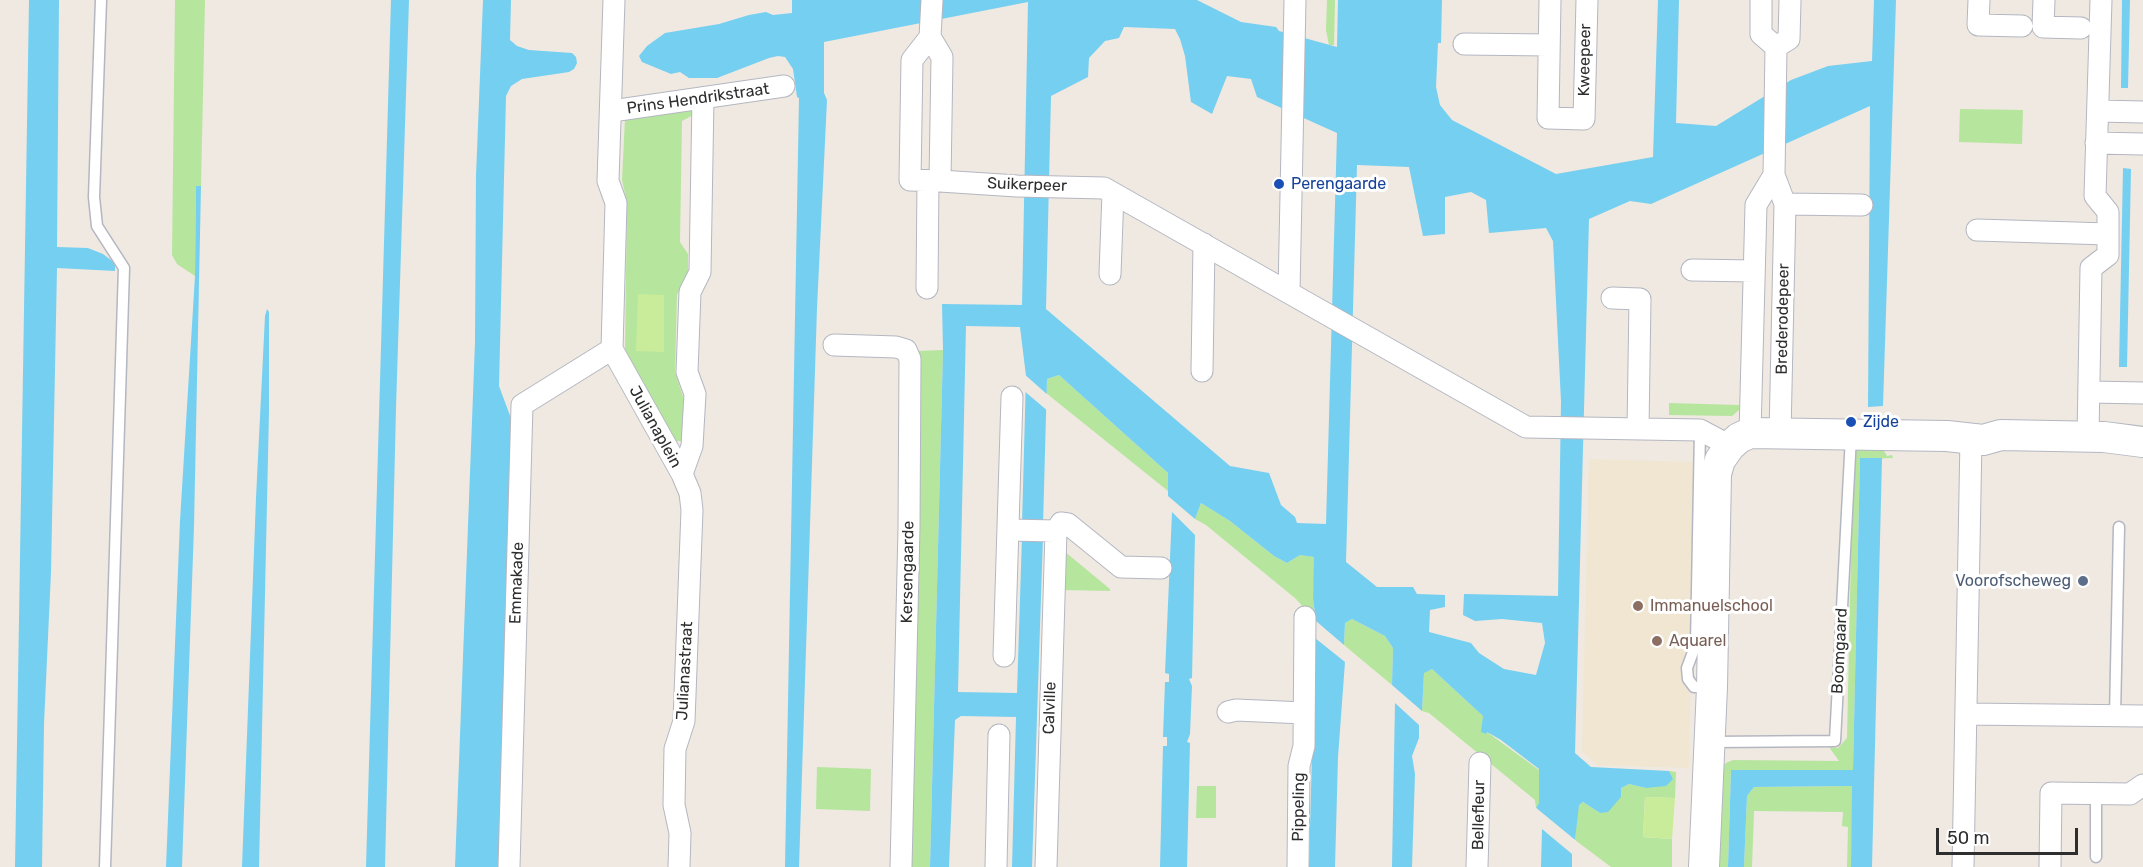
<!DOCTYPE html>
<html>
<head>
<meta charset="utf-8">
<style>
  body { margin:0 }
  #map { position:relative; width:2143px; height:867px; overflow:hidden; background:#efe9e1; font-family:Rubik,sans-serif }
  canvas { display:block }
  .scale { position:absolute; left:1936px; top:828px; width:142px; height:27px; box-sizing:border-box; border:3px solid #2e2e2e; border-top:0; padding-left:8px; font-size:18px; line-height:21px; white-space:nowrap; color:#2e2e2e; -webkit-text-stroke:4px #fff; paint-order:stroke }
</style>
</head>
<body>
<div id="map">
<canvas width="2143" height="867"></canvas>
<div class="scale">50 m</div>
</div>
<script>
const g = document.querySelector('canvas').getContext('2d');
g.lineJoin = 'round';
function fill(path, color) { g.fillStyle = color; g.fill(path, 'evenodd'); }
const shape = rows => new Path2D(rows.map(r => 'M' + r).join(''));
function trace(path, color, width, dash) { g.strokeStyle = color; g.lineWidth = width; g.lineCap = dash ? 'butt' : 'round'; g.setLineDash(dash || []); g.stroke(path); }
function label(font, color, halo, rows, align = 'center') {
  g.font = font + ' Rubik,sans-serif'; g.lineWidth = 6; g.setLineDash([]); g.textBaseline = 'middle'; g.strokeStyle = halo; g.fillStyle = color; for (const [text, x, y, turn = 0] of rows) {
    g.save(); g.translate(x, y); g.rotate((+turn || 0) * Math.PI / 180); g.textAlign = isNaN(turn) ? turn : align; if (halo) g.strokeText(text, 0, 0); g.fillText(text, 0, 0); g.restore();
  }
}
const education = shape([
  [1589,459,1694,462,1689,768,1597,765,1582,751]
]);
const green = shape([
  [175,0,205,0,201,186,196,187,195,276,177,264,172,255],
  [1327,0,1335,0,1334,45,1329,45,1326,30],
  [691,109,693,115,682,121,680,242,688,254,688,272,677,295,675,372,685,403,685,441,672,441,625,349,627,203,622,180,625,118],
  [1960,109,2023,110,2022,144,1959,142],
  [943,350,930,867,906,867,918,351],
  [1059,375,1168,473,1168,491,1046,393,1047,379],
  [1669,403,1739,405,1739,410,1732,416,1669,415],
  [1883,449,1887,456,1892,455,1893,458,1860,459,1853,770,1731,770,1728,867,1719,867,1722,768,1726,763,1733,760,1839,761,1829,747,1838,748,1847,738,1853,461,1848,450],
  [1201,503,1230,521,1274,556,1287,563,1300,555,1315,557,1313,599,1316,621,1296,599,1206,525,1195,519],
  [1064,551,1110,589,1110,591,1063,590],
  [1352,619,1385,636,1393,648,1392,685,1344,645,1345,623],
  [1432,669,1483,716,1487,732,1539,770,1539,803,1536,808,1535,800,1429,713,1422,711,1424,672],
  [817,767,871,769,870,811,816,809],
  [1669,771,1676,772,1675,798,1645,797,1643,837,1672,839,1672,867,1611,867,1575,840,1578,805,1583,802,1600,813,1621,788,1629,784,1646,788,1672,779],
  [1197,786,1216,786,1216,818,1196,818],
  [1853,786,1851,867,1847,867,1848,827,1842,826,1843,812,1754,811,1752,867,1744,867,1747,796,1754,787]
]);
const pitch = shape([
  [638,294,664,295,664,352,636,351],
  [1645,797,1675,798,1672,839,1643,837]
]);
const water = shape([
  [29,0,59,0,57,247,88,248,103,254,115,263,115,271,57,268,51,572,44,724,42,867,15,867],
  [391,0,409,0,396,408,385,867,366,867],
  [483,0,511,0,510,40,517,46,529,50,572,53,576,57,577,63,574,69,569,72,522,79,511,86,506,96,499,386,512,421,500,867,455,867,475,342,476,176],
  [792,0,1197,0,1241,22,1276,27,1279,31,1337,47,1338,0,1442,0,1441,43,1438,43,1436,87,1440,105,1452,120,1556,174,1653,157,1658,0,1679,0,1676,123,1716,126,1791,80,1828,66,1872,61,1874,0,1896,0,1883,406,1868,407,1870,106,1651,204,1630,201,1589,219,1575,753,1591,767,1669,771,1673,779,1666,786,1646,788,1629,784,1621,788,1621,797,1608,812,1600,813,1583,802,1579,805,1575,840,1536,808,1539,803,1539,769,1501,740,1487,732,1486,734,1481,732,1483,716,1432,669,1424,673,1422,711,1392,685,1393,648,1385,636,1352,619,1345,623,1344,645,1316,621,1313,599,1314,557,1300,555,1287,563,1274,556,1230,521,1201,503,1195,519,1168,496,1168,473,1059,375,1047,379,1043,525,1022,524,1026,376,1020,327,966,326,958,692,1017,693,1022,536,1043,537,1032,867,1012,867,1016,717,961,716,955,720,949,867,930,867,943,350,942,304,1022,305,1028,2,824,42,824,93,827,100,817,308,799,867,785,867,799,98,797,97,793,69,785,57,778,56,769,58,717,78,689,78,680,72,671,74,642,62,639,56,647,46,665,33,719,24,749,15,766,12,773,15,792,13],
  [1124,27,1175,29,1180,39,1185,56,1191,102,1212,114,1227,76,1251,79,1257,97,1337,133,1326,524,1297,523,1295,517,1281,505,1269,473,1230,466,1046,309,1051,96,1088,77,1089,58,1105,41,1119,38],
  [1357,165,1409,167,1423,236,1445,234,1445,197,1471,192,1486,200,1489,233,1546,228,1553,241,1561,401,1558,596,1464,594,1463,615,1475,621,1502,619,1542,623,1545,643,1536,675,1504,669,1479,653,1471,643,1429,632,1430,610,1445,607,1445,595,1417,594,1413,587,1377,587,1346,562],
  [2122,0,2130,0,2128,88,2121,88],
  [2123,168,2131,169,2127,367,2119,367],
  [196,186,201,186,194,526,182,867,166,867,180,521,195,276],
  [267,309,269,312,269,411,259,867,242,867,256,498,265,316],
  [1860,458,1882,458,1872,867,1851,867,1852,786,1754,787,1747,796,1744,867,1728,867,1731,770,1853,770],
  [1172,512,1195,535,1192,678,1189,679,1192,686,1190,734,1187,742,1190,743,1187,867,1160,867,1163,746,1167,746,1167,737,1163,737,1165,682,1169,682,1169,674,1165,673],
  [1315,638,1345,662,1338,757,1335,867,1309,867],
  [1395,703,1419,725,1419,738,1412,756,1415,774,1412,867,1392,867],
  [1542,829,1572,854,1572,867,1541,867]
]);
const pier = shape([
  [1023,373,1049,396,1049,412,1023,390],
  [1536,808,1575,840,1577,842,1573,843,1536,812]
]);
const lane = shape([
  [101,0,94,197,97,226,124,268,105,867],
  [1700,430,1696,644,1687,668,1688,679,1694,687,1709,687],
  [2115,716,2119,527],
  [1713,742,1835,741,1851,436],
  [2096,857,2096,794]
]);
const street = shape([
  [614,0,608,181,616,203,612,349,682,474,690,493,692,510,684,721,675,749,674,805,680,833,679,867],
  [1550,0,1548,118,1584,119,1587,0],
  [1761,0,1761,34,1776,47,1774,175,1785,204,1780,434],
  [1979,0,1978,25,2022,26],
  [2044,0,2043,27,2081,28],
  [930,37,942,57,940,181,910,180,912,60,930,37],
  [930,37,932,0],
  [1464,44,1549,45],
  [1776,47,1789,39,1790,0],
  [612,111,784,86],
  [2098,111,2143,112],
  [2096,143,2143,144],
  [940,181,1017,186,1104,188,1526,427,1700,430,1730,446],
  [1785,204,1862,205],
  [1977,230,2108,234],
  [1692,270,1754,271],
  [1110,274,1113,193],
  [927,288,928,181],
  [1289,292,1295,0],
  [1612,298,1640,299,1638,429],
  [834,345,896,347,906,350,910,359,909,528,901,867],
  [1202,371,1204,244],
  [2090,392,2143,393],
  [1750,433,1756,205,1774,175],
  [2088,437,2091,268,2108,255,2108,212,2095,196,2101,0],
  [682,474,692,446,695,394,687,372,690,292,700,272,703,98],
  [1008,530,1056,531],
  [1004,656,1012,397],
  [1228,712,1236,710,1304,713],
  [1966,714,2143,716],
  [509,867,522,405,612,349],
  [996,867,999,735],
  [1046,867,1056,531,1061,523,1068,524,1121,567,1161,568],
  [1298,867,1299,766,1304,746,1305,617],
  [1477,867,1480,763],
  [1963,867,1971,439],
  [2050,867,2051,793,2130,794,2143,785]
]);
const secondary = shape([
  [1704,867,1712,687,1716,474,1720,460,1730,446,1739,438,1750,433,1947,436,1983,440,2001,435,2104,437,2143,442]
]);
const markers = [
  [1279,184,6,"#1a4fb4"],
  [1851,422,6,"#1a4fb4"],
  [2083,581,6,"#5c6f8a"],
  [1638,606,6,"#8d6e63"],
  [1657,641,6,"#8d6e63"]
];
const streetNames = [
  ["Kweepeer",1585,60,-89],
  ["Prins Hendrikstraat",698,99,-8],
  ["Suikerpeer",1027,185,2],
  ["Brederodepeer",1783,319,-89],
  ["Julianaplein",655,427,61],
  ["Kersengaarde",908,572,-89],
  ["Emmakade",517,583,-88],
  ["Boomgaard",1840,651,-87],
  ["Julianastraat",685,671,-87],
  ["Calville",1050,708,-88],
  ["Pippeling",1299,807,-89],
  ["Bellefleur",1479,815,-89]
];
const transitNames = [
  ["Perengaarde",1291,184],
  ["Zijde",1863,422]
];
const serviceNames = [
  ["Voorofscheweg",2071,581]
];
const educationNames = [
  ["Immanuelschool",1650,606],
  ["Aquarel",1669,641]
];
fill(education, '#f0e6d1');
fill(green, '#b6e59e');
fill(pitch, '#c9ec9a');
fill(water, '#75cff0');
fill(pier, '#efe9e1');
trace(lane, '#b4b7c1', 13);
trace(street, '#b4b7c1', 23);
trace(secondary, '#b4b7c1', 32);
trace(lane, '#fff', 10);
trace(street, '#fff', 21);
trace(secondary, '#fff', 30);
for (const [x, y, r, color] of markers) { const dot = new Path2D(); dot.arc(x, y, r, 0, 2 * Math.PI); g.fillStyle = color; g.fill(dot); trace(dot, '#fff', 2); }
label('16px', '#2e2e2e', '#fff', streetNames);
label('16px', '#164399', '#fff', transitNames, 'left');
label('16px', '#4e5e75', '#fff', serviceNames, 'right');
label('16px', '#785e54', '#fff', educationNames, 'left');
</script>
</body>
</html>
